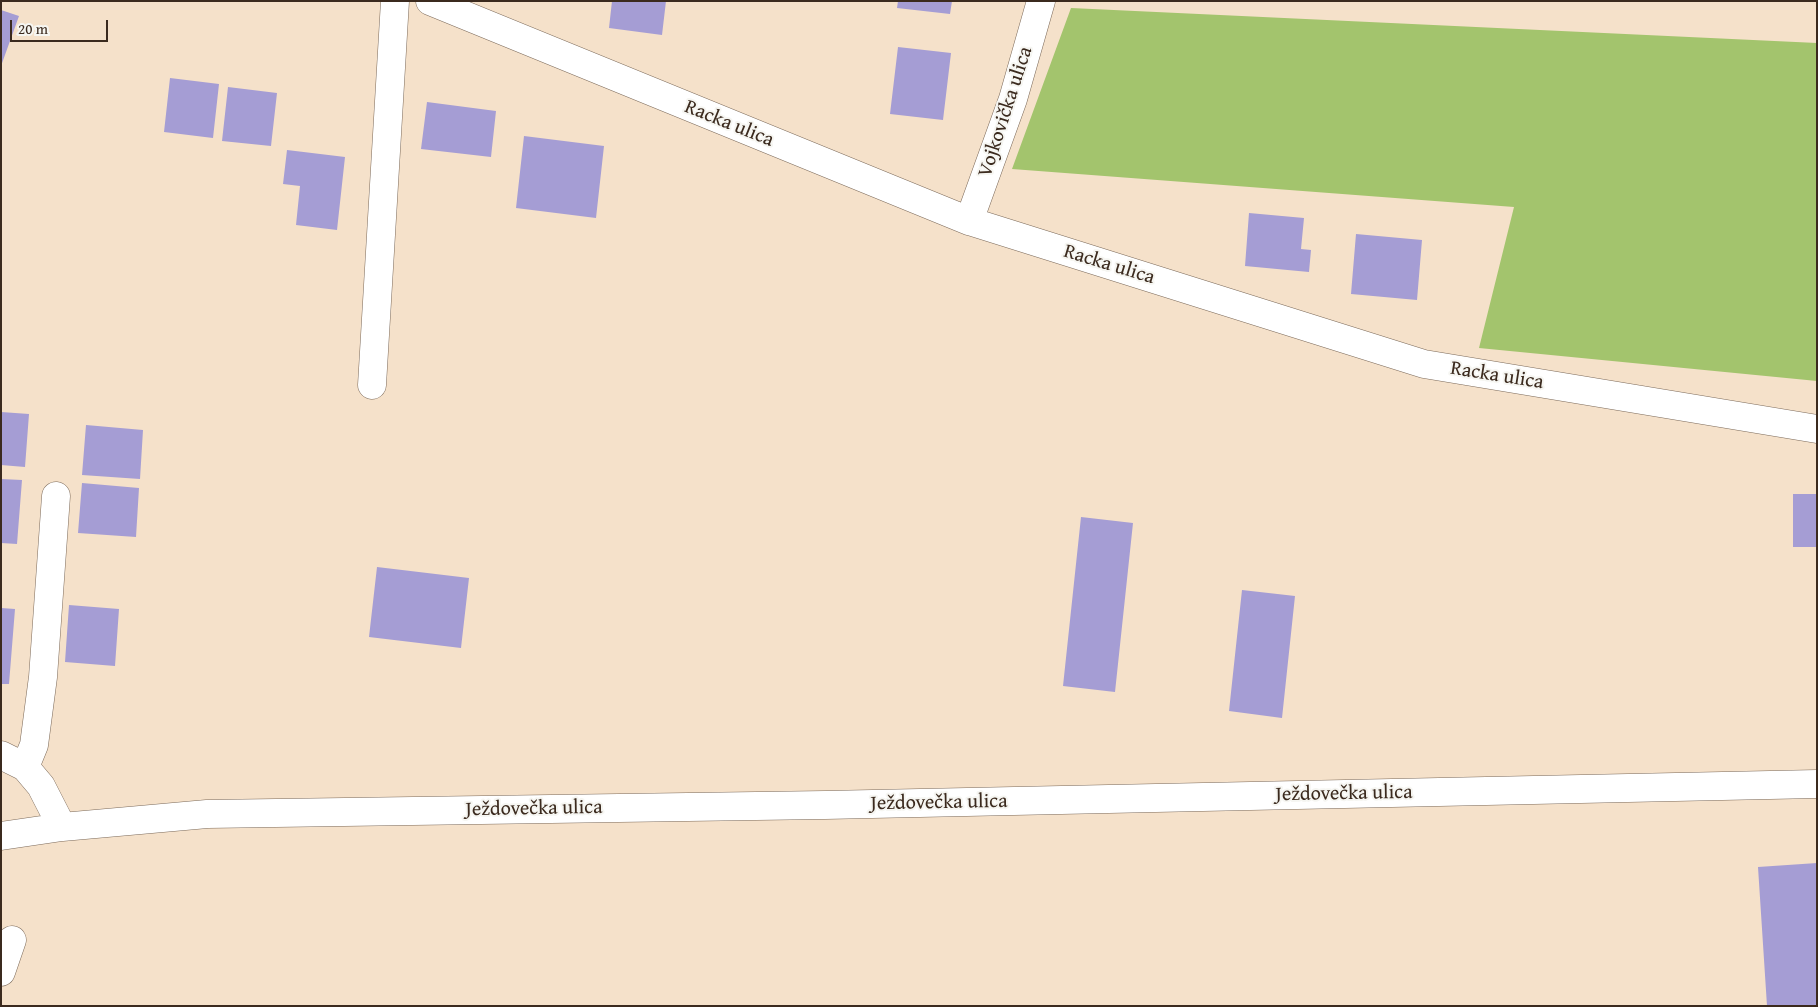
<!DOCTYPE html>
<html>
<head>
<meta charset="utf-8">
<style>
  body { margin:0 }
  #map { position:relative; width:1818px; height:1007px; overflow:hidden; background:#f5e1ca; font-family:"Gentium Book Plus",serif }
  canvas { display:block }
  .frame { position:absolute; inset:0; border:2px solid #3b2a1e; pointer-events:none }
  .scale { position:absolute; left:10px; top:20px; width:98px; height:22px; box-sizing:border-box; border:2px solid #3b2a1e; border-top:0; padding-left:6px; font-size:15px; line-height:18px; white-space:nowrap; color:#3b2a1e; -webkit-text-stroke:4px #f6f6f2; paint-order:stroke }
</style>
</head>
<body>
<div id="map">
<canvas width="1818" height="1007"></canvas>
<div class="frame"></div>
<div class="scale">20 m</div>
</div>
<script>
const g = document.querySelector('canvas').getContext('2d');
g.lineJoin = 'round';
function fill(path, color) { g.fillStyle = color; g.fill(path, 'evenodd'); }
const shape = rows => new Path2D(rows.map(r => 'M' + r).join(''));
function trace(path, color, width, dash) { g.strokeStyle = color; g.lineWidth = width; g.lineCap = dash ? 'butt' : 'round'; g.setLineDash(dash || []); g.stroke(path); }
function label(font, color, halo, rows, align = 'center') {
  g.font = font + ' "Gentium Book Plus",serif'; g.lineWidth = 4; g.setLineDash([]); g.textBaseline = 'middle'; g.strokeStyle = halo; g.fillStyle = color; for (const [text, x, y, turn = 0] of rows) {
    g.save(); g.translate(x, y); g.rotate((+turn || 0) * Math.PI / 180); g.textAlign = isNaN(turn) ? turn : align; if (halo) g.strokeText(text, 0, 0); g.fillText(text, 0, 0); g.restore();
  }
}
const green = shape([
  [1071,8,1817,43,1817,381,1479,348,1514,207,1012,169]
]);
const building = shape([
  [612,1,666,1,662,35,609,28],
  [898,1,952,1,950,14,897,8],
  [1,10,19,16,1,66],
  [898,47,951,53,943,120,890,114],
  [170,78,219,84,213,138,164,132],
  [228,87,277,93,271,146,222,141],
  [427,102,496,111,491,157,421,149],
  [524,136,604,146,596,218,516,208],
  [287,150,345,157,337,230,296,225,300,186,283,184],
  [1249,213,1304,218,1301,249,1311,250,1309,272,1245,266],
  [1356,234,1422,240,1417,300,1351,294],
  [1,412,29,414,25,467,1,465],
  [86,425,143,430,140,479,82,475],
  [1,479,22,480,17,544,1,543],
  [82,483,139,488,136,537,78,533],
  [1793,494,1817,494,1817,547,1793,547],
  [1081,517,1133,523,1115,692,1063,686],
  [377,567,469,578,461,648,369,637],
  [1242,590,1295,596,1282,718,1229,711],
  [69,605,119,609,115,666,65,662],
  [1,608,15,609,9,684,1,684],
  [1817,863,1817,1006,1767,1006,1758,867]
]);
const minor = shape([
  [430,1,969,221,1424,364,1817,429],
  [969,221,1013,99,1041,1],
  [372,385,395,1],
  [1,755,25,767,41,786,62,827],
  [25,767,34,745,43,677,56,496],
  [1,836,62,827,207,814,825,805,1817,784],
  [1,972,12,940]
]);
const streetNames = [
  ["Vojkovička ulica",1006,112,-72],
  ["Racka ulica",729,124,22],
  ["Racka ulica",1109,265,17],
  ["Racka ulica",1497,376,9],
  ["Ježdovečka ulica",1344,794,-1],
  ["Ježdovečka ulica",939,803,-1],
  ["Ježdovečka ulica",534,809,-1]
];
fill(green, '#a3c46d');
fill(building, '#a59dd4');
trace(minor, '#7c6a5a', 29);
trace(minor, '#fff', 28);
label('20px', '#3b2a1e', '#f6f6f2', streetNames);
</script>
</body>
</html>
